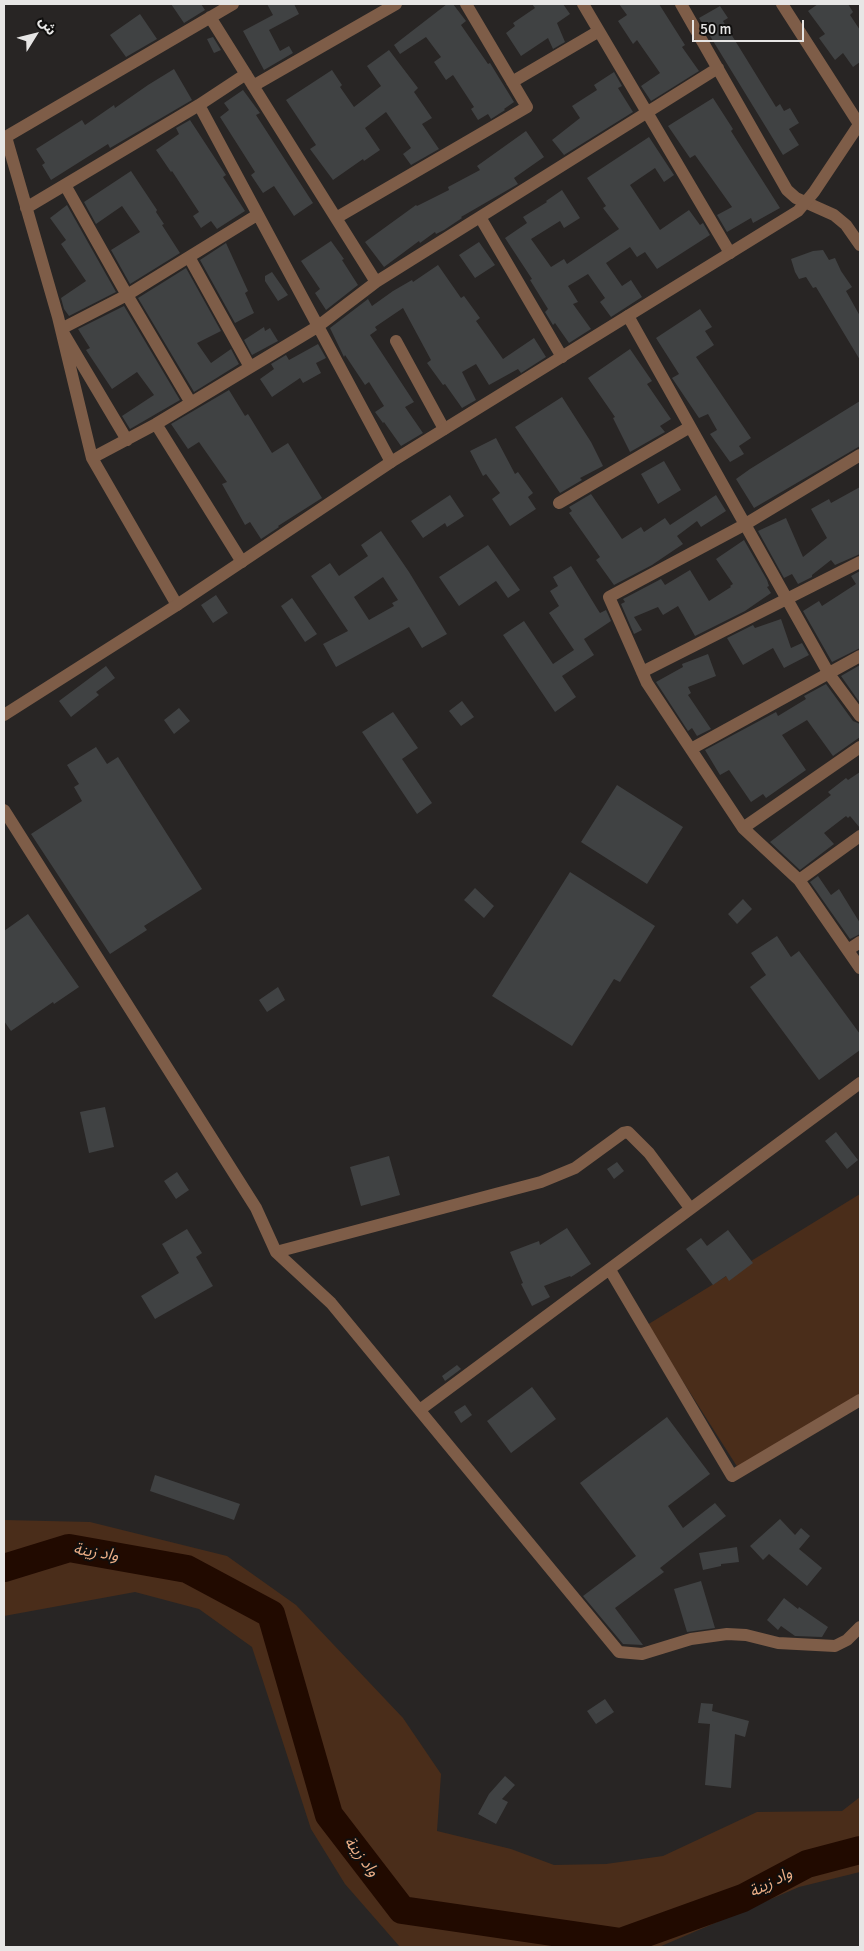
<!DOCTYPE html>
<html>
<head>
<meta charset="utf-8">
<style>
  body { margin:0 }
  #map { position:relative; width:864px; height:1951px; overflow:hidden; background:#282524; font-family:Signika,"Noto Sans Arabic",sans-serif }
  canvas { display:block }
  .frame { position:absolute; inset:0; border:5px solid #e7e6e5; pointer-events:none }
  .north { position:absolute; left:10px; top:10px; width:50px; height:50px; -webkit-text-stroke:4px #100f0e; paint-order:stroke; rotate:54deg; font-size:14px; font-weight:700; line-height:20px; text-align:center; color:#e7e6e5 }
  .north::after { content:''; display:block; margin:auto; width:18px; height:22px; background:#e7e6e5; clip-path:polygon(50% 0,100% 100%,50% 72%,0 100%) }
  .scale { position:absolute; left:692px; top:20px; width:112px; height:22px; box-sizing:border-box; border:2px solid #e7e6e5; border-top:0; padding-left:6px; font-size:15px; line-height:18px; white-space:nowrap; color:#e7e6e5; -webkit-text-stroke:4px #100f0e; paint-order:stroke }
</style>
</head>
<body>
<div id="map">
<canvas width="864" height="1951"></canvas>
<div class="frame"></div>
<div class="north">ش</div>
<div class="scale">50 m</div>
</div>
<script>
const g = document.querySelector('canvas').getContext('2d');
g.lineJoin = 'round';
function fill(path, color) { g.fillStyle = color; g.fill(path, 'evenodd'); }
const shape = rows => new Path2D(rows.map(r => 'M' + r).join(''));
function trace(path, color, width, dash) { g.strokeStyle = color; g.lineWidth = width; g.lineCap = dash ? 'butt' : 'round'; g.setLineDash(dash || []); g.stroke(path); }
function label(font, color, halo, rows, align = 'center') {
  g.font = font + ' Signika,"Noto Sans Arabic",sans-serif'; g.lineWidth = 4; g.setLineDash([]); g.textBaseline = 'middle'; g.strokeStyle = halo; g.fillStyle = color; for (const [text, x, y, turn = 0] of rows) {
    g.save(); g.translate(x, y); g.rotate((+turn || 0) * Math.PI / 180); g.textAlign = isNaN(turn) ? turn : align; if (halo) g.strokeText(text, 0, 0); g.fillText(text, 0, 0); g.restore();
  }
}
const green = shape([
  [860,1194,860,1396,738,1468,647,1325],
  [4,1520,90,1522,227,1556,296,1605,403,1718,441,1774,437,1831,511,1849,554,1865,606,1864,663,1856,757,1812,842,1811,860,1797,860,1872,799,1887,659,1947,400,1947,345,1884,311,1829,252,1647,199,1609,135,1592,4,1616]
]);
const river = shape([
  [4,1568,69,1548,187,1569,271,1614,329,1815,402,1910,621,1942,743,1898,807,1864,860,1850]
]);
const building = shape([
  [171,4,201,4,205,10,184,23],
  [267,4,294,4,299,14,269,30,280,51,289,46,293,53,264,70,243,31,273,15],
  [447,4,453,4,466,21,461,25,488,64,490,63,514,102,504,109,505,110,491,119,488,114,478,120,471,109,474,107,453,75,446,80,434,62,441,57,426,37,400,54,394,45],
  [532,4,563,4,570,14,557,23,565,42,553,49,548,38,521,56,506,33,515,26,513,23,535,8],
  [619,4,659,4,685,45,682,47,699,71,651,101,641,86,660,73,637,40,633,44,618,21,627,15],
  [818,4,848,4,853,12,850,15,860,30,860,62,853,67,843,53,835,60,819,38,825,34,808,11],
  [720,6,728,18,723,21,776,107,780,104,784,111,790,108,799,123,789,129,799,145,783,155,699,18],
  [140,14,157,39,126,57,110,35],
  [213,37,221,50,214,53,207,39],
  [389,50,418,88,414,92,432,118,422,124,439,149,411,165,403,154,411,148,386,112,365,128,380,150,364,161,363,159,333,180,310,149,316,145,286,100,332,70,342,85,340,87,354,107,381,86,367,66],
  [174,69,192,100,110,148,108,144,51,180,42,165,45,163,36,149,82,120,85,125,114,105,115,108,148,85],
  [614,72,622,86,618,88,633,112,564,155,552,140,580,118,572,106,597,90,594,85],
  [243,90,260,113,256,115,313,203,294,216,274,186,263,193,251,175,255,172,220,117,229,110,224,103],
  [713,98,733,129,731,131,780,208,753,223,751,218,727,232,717,215,732,207,695,155,690,158,668,126],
  [190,120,226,175,223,177,245,211,217,229,211,221,201,228,193,216,199,212,172,171,171,172,156,150,179,134,176,128],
  [526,131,544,157,514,178,518,184,461,217,462,218,444,230,436,234,435,232,420,243,419,241,384,267,365,242,416,205,417,206,449,190,448,187,480,170,477,166],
  [649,137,674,175,664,182,655,168,630,185,660,230,689,210,700,225,703,223,710,235,657,269,645,252,637,257,630,247,606,263,622,286,631,280,642,297,611,317,600,302,605,298,588,274,568,286,578,302,573,304,591,329,569,343,555,323,553,325,545,312,548,309,530,280,532,279,505,238,527,223,523,217,547,202,546,201,562,190,580,218,564,228,560,221,531,239,551,267,564,259,567,264,619,229,603,208,606,206,587,178],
  [131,171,157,210,156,212,164,224,162,225,180,253,130,284,111,250,140,232,122,206,96,224,84,202],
  [67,205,116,292,69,316,64,309,61,298,86,281,61,244,66,240,50,218],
  [331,241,344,259,342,260,358,285,326,310,315,293,320,289,301,261],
  [479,242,495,265,475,278,459,255],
  [226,243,248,291,245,293,254,313,235,323,200,260],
  [823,250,829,260,835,258,841,271,852,287,846,291,860,316,860,360,816,287,813,288,806,277,799,279,795,272,791,259,813,251],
  [438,265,461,298,464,296,480,318,476,321,503,359,534,338,546,357,521,373,518,369,489,385,476,364,462,372,476,400,462,408,445,384,443,385,427,363,431,360,403,308,375,327,377,330,370,335,414,402,405,407,423,433,401,446,384,422,383,423,375,412,384,406,369,382,365,385,345,355,344,357,330,328,368,299,372,306,393,291,412,280,413,282],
  [186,268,221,331,197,343,211,363,231,349,239,364,194,392,138,298],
  [272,272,288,295,278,301,265,281,265,276],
  [124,306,180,400,130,429,122,416,154,395,137,372,112,389,86,350,90,348,78,329],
  [700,309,712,327,705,331,714,345,696,357,751,438,739,446,744,454,730,462,710,434,717,430,708,414,699,418,672,378,679,374,656,338],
  [264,327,265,331,270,328,278,341,252,355,244,340],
  [318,344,326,358,316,363,321,373,303,383,300,378,272,397,260,379,274,369,271,364,286,355,289,360],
  [630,349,652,381,647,384,671,419,660,426,665,432,630,452,613,418,615,417,588,378],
  [229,390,245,416,248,414,272,453,288,443,322,498,278,526,279,527,261,539,250,522,245,525,222,484,227,482,199,442,188,449,171,424],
  [562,397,591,442,603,466,580,478,582,480,560,493,515,427],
  [860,401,860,446,754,508,736,479,750,469],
  [496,438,515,474,518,472,533,493,528,497,536,509,510,526,492,499,500,493,486,474,483,476,470,451],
  [664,461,681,490,658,504,641,474],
  [860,487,860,554,835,565,831,560,812,575,812,577,798,584,792,574,784,578,758,531,786,518,803,557,827,538,811,509,829,499,831,503],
  [591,494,622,539,641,527,644,532,665,518,670,525,716,495,726,511,701,527,697,521,677,536,683,544,652,565,614,585,596,560,600,557,569,513,572,511,569,507],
  [450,495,464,516,447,527,445,523,423,538,411,521],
  [381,531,409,572,447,634,422,648,409,627,336,667,323,644,348,631,311,576,330,563,339,576,368,556,361,545],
  [383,577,398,600,392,603,394,606,369,620,354,597],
  [744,540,767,580,769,586,767,587,771,593,745,611,695,636,678,606,663,615,658,607,634,617,642,630,634,634,621,604,625,602,623,599,661,579,665,585,690,570,709,601,731,587,730,586,733,584,716,559],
  [488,545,520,590,508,598,496,581,459,606,439,577],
  [571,566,598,610,600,613,606,610,611,621,584,639,594,655,562,676,576,697,555,712,503,635,524,621,553,664,574,650,549,613,559,606,550,591,558,586,553,577],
  [860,571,860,648,832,662,803,611,819,601,822,606,856,584,851,576],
  [216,595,228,613,213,623,201,605],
  [292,598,317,634,305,642,281,606],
  [781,619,791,648,802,643,809,655,784,668,773,648,743,665,727,638,753,625,755,628],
  [708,654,716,676,688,687,691,693,688,695,711,729,697,736,692,728,688,731,656,682,683,667,682,664],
  [860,665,860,703,841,676],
  [106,666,115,678,96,692,99,695,71,717,59,701],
  [826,684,853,721,860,724,860,737,833,756,807,720,782,735,806,770,766,798,763,794,751,802,729,770,720,775,705,750,776,712,778,716,806,699,804,696],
  [462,701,474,717,461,726,449,711],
  [179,708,190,721,174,734,164,720],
  [393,712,418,748,402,759,432,803,417,814,362,732],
  [96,747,107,764,118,757,202,889,144,926,147,930,110,954,31,834,82,801,74,787,79,784,67,765],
  [860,772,860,828,850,816,848,818,846,816,824,833,834,844,800,870,770,842,831,795,828,792,846,778,848,780],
  [617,785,683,827,647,884,581,842],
  [570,872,655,926,620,982,614,979,572,1046,492,996],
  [818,876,831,895,839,889,860,923,860,934,850,939,810,882],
  [475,888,494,906,484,918,464,900],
  [743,899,752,909,737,924,728,914],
  [28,914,79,987,54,1004,53,1002,11,1031,4,1021,4,931],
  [777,936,791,957,799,951,860,1034,860,1050,819,1080,750,987,766,975,751,953],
  [278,987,285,1000,267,1012,259,1000],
  [105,1107,114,1147,89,1153,80,1112],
  [836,1132,858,1160,847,1169,825,1141],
  [389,1156,400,1195,361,1206,350,1167],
  [617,1162,624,1171,614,1179,607,1169],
  [177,1172,189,1190,176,1199,164,1181],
  [567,1228,591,1264,571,1277,570,1276,544,1286,550,1297,532,1306,521,1284,523,1283,510,1252,539,1241,540,1245],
  [187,1229,202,1253,196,1257,213,1286,155,1319,141,1296,179,1273,162,1244],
  [728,1230,753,1263,729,1281,726,1276,713,1285,686,1249,701,1238,707,1246],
  [457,1365,461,1369,445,1381,442,1376],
  [532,1387,556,1419,511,1453,487,1421],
  [465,1405,472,1415,461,1423,454,1412],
  [667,1417,710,1474,668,1506,683,1528,715,1503,726,1516,660,1568,664,1572,615,1608,643,1645,623,1644,583,1596,636,1556,580,1483],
  [155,1475,240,1504,234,1520,150,1491],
  [780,1519,795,1535,801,1528,810,1536,799,1549,822,1568,807,1586,769,1554,763,1560,750,1546],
  [737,1547,739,1562,721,1564,721,1566,703,1570,699,1553],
  [701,1581,715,1628,687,1632,674,1589],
  [784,1598,798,1609,799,1607,828,1627,822,1637,795,1636,781,1626,778,1630,767,1620],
  [605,1699,614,1712,596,1724,587,1711],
  [701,1703,713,1704,712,1711,749,1721,745,1737,735,1734,731,1788,705,1785,710,1724,698,1723],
  [505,1776,515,1785,502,1799,508,1802,496,1824,478,1814,489,1794]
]);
const minor = shape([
  [583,4,730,253],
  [681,4,787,190,796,198,834,215,846,225,860,245],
  [782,4,859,124],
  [210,17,376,282,718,68],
  [512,82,599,31],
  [253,86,396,4],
  [199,105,391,462],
  [6,137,58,317,92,458,177,605],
  [4,138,233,4],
  [65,185,127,295,191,403],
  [26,208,199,105,246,74],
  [480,217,562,357],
  [336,218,527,107,466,4],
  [189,257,250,367],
  [628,316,829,674,860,716],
  [396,341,444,429],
  [156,424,242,562],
  [127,440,61,329,127,295,257,215],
  [860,455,744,525,609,597,647,683,743,828,799,880,860,968],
  [92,458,156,424,317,327,376,282],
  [559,503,690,427],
  [642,672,860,562],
  [691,749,860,656],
  [4,810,256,1208,276,1252,331,1303,619,1652,642,1654,691,1639,727,1634,746,1635,778,1643,835,1646,847,1640,860,1627],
  [743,828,860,747],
  [799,880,860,836],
  [848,950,860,942],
  [276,1252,541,1182,575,1168,623,1133,628,1132,649,1153,690,1208],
  [610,1270,732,1476,860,1400],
  [421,1409,860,1083]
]);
const tertiary = shape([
  [4,715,177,605,391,462,798,211,814,192,860,123]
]);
const waterNames = [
  ["واد زينة",96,1553,9],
  ["واد زينة",361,1857,52],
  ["واد زينة",771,1883,-28]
];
fill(green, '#4a2d1a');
trace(river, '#210a00', 28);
fill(building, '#404243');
trace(minor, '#7e5d48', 12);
trace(tertiary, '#7e5d48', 12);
label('italic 16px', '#edaf87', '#100f0e', waterNames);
</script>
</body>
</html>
